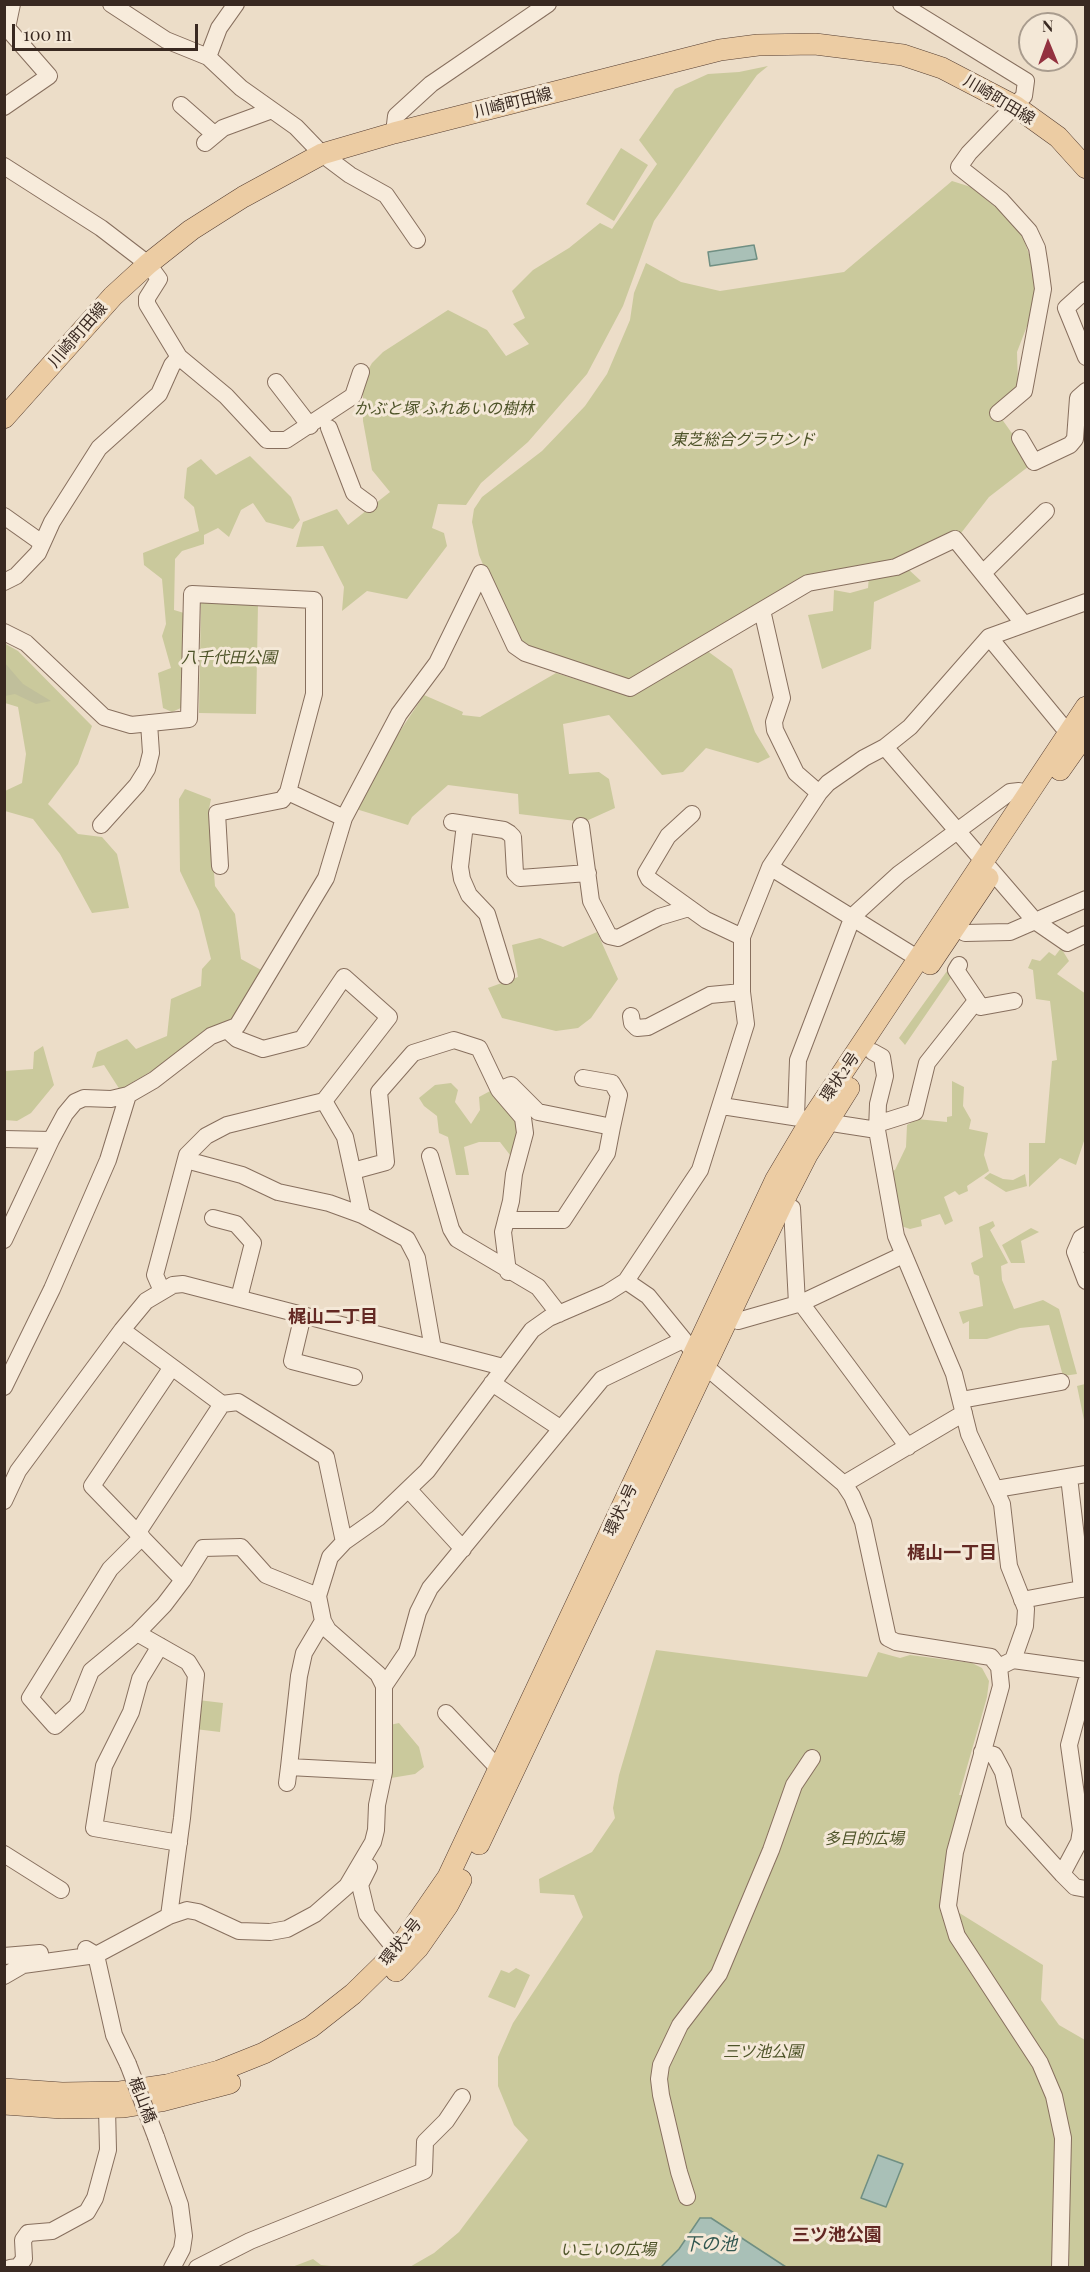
<!DOCTYPE html>
<html>
<head>
<meta charset="utf-8">
<style>
  body { margin:0 }
  #map { position:relative; width:1090px; height:2272px; overflow:hidden; background:#ecddc8; font-family:"Playfair Display",serif }
  canvas { display:block }
  .frame { position:absolute; inset:0; border:6px solid #392921; pointer-events:none }
  .north { position:absolute; left:1018px; top:12px; width:60px; height:60px; box-sizing:border-box; background:#f4e8d7; border:2px solid #a99c8e; border-radius:50%; rotate:359deg; font-size:16px; font-weight:700; line-height:24px; text-align:center; color:#392921 }
  .north::after { content:''; display:block; margin:auto; width:21px; height:27px; background:#93313f; clip-path:polygon(50% 0,100% 100%,50% 72%,0 100%) }
  .scale { position:absolute; left:12px; top:24px; width:186px; height:27px; box-sizing:border-box; border:3px solid #392921; border-top:0; padding-left:8px; font-size:18px; line-height:21px; white-space:nowrap; color:#392921; -webkit-text-stroke:4px #f4e8d7; paint-order:stroke }
</style>
</head>
<body>
<div id="map">
<canvas width="1090" height="2272"></canvas>
<div class="frame"></div>
<div class="north">N</div>
<div class="scale">100 m</div>
</div>
<script>
const g = document.querySelector('canvas').getContext('2d');
g.lineJoin = 'round';
function fill(path, color) { g.fillStyle = color; g.fill(path, 'evenodd'); }
const shape = rows => new Path2D(rows.map(r => 'M' + r).join(''));
function trace(path, color, width, dash) { g.strokeStyle = color; g.lineWidth = width; g.lineCap = dash ? 'butt' : 'round'; g.setLineDash(dash || []); g.stroke(path); }
function label(font, color, halo, rows, align = 'center') {
  g.font = font + ' "Playfair Display","Noto Sans JP",serif'; g.lineWidth = 6; g.setLineDash([]); g.textBaseline = 'middle'; g.strokeStyle = halo; g.fillStyle = color; for (const [text, x, y, turn = 0] of rows) {
    g.save(); g.translate(x, y); g.rotate((+turn || 0) * Math.PI / 180); g.textAlign = isNaN(turn) ? turn : align; if (halo) g.strokeText(text, 0, 0); g.fillText(text, 0, 0); g.restore();
  }
}
const green = shape([
  [768,66,757,75,723,122,654,221,623,306,587,374,528,442,481,483,466,505,438,504,432,528,444,533,447,546,407,599,367,591,342,611,344,587,323,546,296,547,303,522,337,509,348,525,390,492,372,470,363,421,363,379,372,363,383,352,448,310,487,330,506,356,529,344,513,324,525,318,512,291,533,270,569,248,600,223,612,229,657,164,639,140,675,89,708,74,739,72],
  [621,148,648,165,614,221,586,204],
  [952,181,971,187,1004,214,1022,234,1031,260,1035,286,1032,313,1017,352,1018,384,1008,399,994,408,1033,463,989,497,958,537,891,563,807,577,628,684,523,648,513,637,479,555,472,522,474,509,482,497,542,451,585,406,607,374,630,320,634,293,646,263,681,282,720,291,844,272],
  [250,456,291,497,300,520,293,529,266,522,253,503,241,510,229,537,218,528,204,535,204,544,182,551,175,559,174,610,184,613,188,623,182,634,184,640,183,707,172,712,163,708,158,673,171,668,162,636,166,624,162,579,144,565,143,553,199,531,194,507,184,498,187,468,201,459,216,475],
  [908,569,921,581,874,602,871,649,822,669,808,615,833,611,834,590,850,593,868,588,869,576],
  [201,602,258,604,256,714,199,713],
  [4,643,18,651,92,726,78,764,48,804,78,834,102,837,117,854,129,908,92,913,60,854,33,819,5,811,5,791,22,783,26,754,18,707,5,703],
  [706,650,732,669,755,732,770,757,758,763,706,748,683,772,662,775,609,715,563,724,569,774,599,772,609,779,615,808,584,822,519,814,518,794,448,785,412,817,408,825,356,809,380,761,424,695,463,712,462,715,480,717,556,673,626,695],
  [185,789,211,799,209,809,215,886,235,914,241,959,263,971,236,1020,120,1090,104,1065,92,1068,97,1052,127,1039,136,1049,167,1036,171,999,201,986,202,969,211,959,199,911,180,871,179,799],
  [597,932,618,979,591,1018,578,1028,556,1031,502,1018,488,988,518,977,512,945,540,938,563,947],
  [1061,948,1069,961,1057,974,1086,994,1085,1138,1076,1165,1060,1158,1029,1187,1029,1143,1045,1143,1052,1061,1057,1060,1050,1001,1036,999,1033,970,1028,968,1032,959,1040,961,1049,952,1055,956],
  [947,971,953,975,905,1045,899,1038],
  [43,1046,54,1085,31,1113,17,1121,5,1120,5,1071,33,1069,34,1052],
  [952,1081,964,1087,963,1106,971,1120,969,1129,988,1133,984,1155,989,1171,967,1186,968,1191,959,1195,955,1191,944,1197,953,1221,945,1225,940,1214,921,1220,922,1226,910,1229,898,1225,888,1172,895,1170,906,1147,907,1125,917,1119,947,1122,947,1117,952,1116],
  [451,1083,458,1090,455,1102,471,1124,480,1110,479,1097,492,1090,515,1114,519,1127,516,1146,510,1155,500,1142,479,1142,464,1147,469,1175,456,1175,448,1137,439,1133,437,1116,424,1106,419,1098,435,1085],
  [990,1173,1003,1179,1013,1180,1025,1174,1027,1186,1006,1192,984,1178],
  [993,1221,995,1226,990,1230,1008,1263,1001,1266,1002,1280,1014,1309,1043,1300,1059,1309,1077,1374,1063,1376,1049,1325,1020,1328,987,1339,969,1339,969,1321,963,1324,959,1312,983,1306,979,1276,974,1274,971,1263,983,1257,979,1227],
  [1031,1228,1039,1232,1021,1241,1025,1263,1011,1263,1002,1245],
  [1085,1384,1086,1384,1085,1425,1077,1386],
  [656,1650,867,1677,878,1652,900,1658,910,1655,972,1663,982,1668,989,1681,987,1697,959,1795,963,1795,945,1904,1043,1965,1041,2000,1059,2025,1085,2040,1085,2267,408,2268,434,2253,459,2232,528,2140,514,2125,498,2086,498,2057,513,2023,583,1917,574,1895,540,1893,539,1879,592,1852,615,1818,613,1808,619,1775],
  [198,1700,223,1703,220,1732,195,1729],
  [399,1723,419,1747,424,1767,415,1774,391,1778,390,1725],
  [516,1968,530,1975,515,2008,488,1997,501,1970,509,1973],
  [313,2259,321,2265,341,2267,292,2267]
]);
const cemetery = shape([
  [4,662,23,684,51,701,36,704,15,694,5,696]
]);
const water = shape([
  [754,245,757,259,710,266,708,252,754,245],
  [878,2155,903,2164,886,2207,861,2198,878,2155],
  [700,2218,711,2218,786,2267,661,2267,679,2249,700,2218]
]);
const minor = shape([
  [111,4,166,40,208,57,241,88,296,127,322,154,350,175,386,195,417,240],
  [901,4,1026,81,1024,96,969,153,959,167,1001,200,1029,231,1037,248,1040,267,1043,289,1024,391,998,413],
  [208,57,219,28,236,4],
  [181,105,214,134],
  [4,107,49,76,7,28,12,4],
  [394,133,396,116,431,84,548,4],
  [205,143,223,128,272,110],
  [4,166,101,228,148,264,159,279,147,298,147,304,179,357,226,396,267,440,286,440,353,396,361,372],
  [1086,290,1066,308,1086,357],
  [276,382,310,426],
  [329,428,354,493,369,504],
  [1020,438,1034,462,1070,445,1075,439,1078,398,1086,391],
  [4,516,42,543],
  [481,573,515,646,525,653,630,688,808,583,896,567,955,539,1023,623],
  [983,573,1046,511],
  [4,582,16,576,38,553,52,522,99,448,159,394,172,365,179,357],
  [762,610,782,698,774,722,775,730,796,773,819,793],
  [4,632,26,643,104,717,131,725,189,719,192,594,314,600,314,694,288,792,344,818],
  [989,637,1068,733],
  [885,747,1035,921,1067,943,1086,934],
  [692,814,668,836,646,873,649,879,706,920,742,937],
  [452,822,504,830,509,833,513,837,515,873,520,878,588,873],
  [465,824,460,867,462,879,469,895,487,914,506,976],
  [101,825,137,785,147,769,151,753,149,723],
  [581,826,591,901,609,936,618,938,659,917,689,908],
  [220,866,217,813,282,800,288,792],
  [770,867,927,964],
  [956,928,965,933,1010,932,1086,899],
  [959,965,956,970,981,1007,1014,1001],
  [631,1016,632,1023,637,1028,648,1027,710,995,742,992],
  [873,1052,882,1057,885,1076,878,1104,877,1130,896,1236,954,1374,969,1434,1002,1504,1009,1566,1026,1609,1025,1626,1013,1660],
  [583,1078,612,1083,619,1095,612,1127],
  [499,1090,523,1118,525,1133,514,1174,511,1201,503,1232,508,1272],
  [324,1101,345,1137,362,1215,407,1239,417,1258,433,1349],
  [722,1106,877,1130],
  [796,1117,798,1060,853,916,899,874,1010,792,1019,791,1029,794],
  [877,1124,915,1112,927,1063,976,1001],
  [4,1139,51,1140],
  [430,1156,451,1229,457,1239,538,1287,559,1314],
  [186,1160,242,1175,278,1192,329,1203,362,1215],
  [353,1171,386,1162,379,1092,413,1053,454,1040,479,1048,499,1090,511,1085,538,1112,612,1127,607,1153,563,1220,506,1220],
  [771,1199,792,1208,797,1304],
  [213,1218,236,1224,253,1243,239,1298],
  [1086,1235,1081,1238,1075,1252,1086,1281],
  [4,1240,51,1140,65,1114,75,1102,84,1098,111,1099,128,1095,154,1080,211,1036,237,1026,326,878,344,818,399,714,437,663,481,573],
  [626,1281,648,1296,705,1366,844,1484,852,1496,863,1522,888,1638,896,1642,991,1657,999,1667,1001,1686,955,1852,948,1906,957,1936,1040,2063,1054,2096,1063,2138,1060,2268],
  [162,1291,155,1275,187,1155,206,1136,227,1125,324,1101,389,1017,344,977,302,1039,263,1049,237,1039,227,1030],
  [801,1303,908,1447],
  [303,1315,292,1361,354,1377],
  [728,1317,738,1321,801,1303,903,1255],
  [122,1330,222,1404,238,1402,326,1457,344,1542],
  [172,1367,92,1486,183,1580,203,1548,241,1547,266,1575,318,1596],
  [492,1383,560,1428],
  [4,1387,52,1289,108,1160,128,1095],
  [961,1400,1061,1382],
  [1069,1477,1082,1589],
  [844,1484,964,1413],
  [996,1489,1086,1474],
  [409,1490,463,1549],
  [4,1501,18,1471,122,1330,146,1301,173,1285,183,1284,503,1367],
  [138,1532,222,1404],
  [142,1537,110,1569,30,1698,55,1726,77,1706,91,1671,137,1633,164,1605,183,1580],
  [1022,1600,1086,1588],
  [323,1621,304,1653,299,1676,289,1767,384,1772],
  [137,1633,188,1662,196,1675,182,1818,169,1916],
  [160,1646,140,1679,131,1712,104,1766,94,1828,179,1843],
  [1005,1664,1013,1660,1086,1670],
  [384,1686,407,1652,418,1612,430,1588,602,1379,683,1340],
  [446,1713,499,1769],
  [982,1752,994,1755,1003,1772,1014,1821,1062,1874,1075,1887,1086,1889],
  [287,1783,289,1767],
  [4,1854,61,1890],
  [369,1867,360,1885,367,1914,397,1951],
  [1062,1874,1079,1842,1081,1830,1069,1745,1086,1682],
  [86,1949,96,1955,114,2035,128,2064],
  [4,1956,40,1953],
  [4,1976,23,1965,96,1955,169,1916,187,1910,198,1912,239,1931,270,1932,287,1929,315,1914,347,1886,373,1842,376,1830,377,1805,384,1772,384,1686,378,1674,328,1630,323,1621,318,1596,330,1557,344,1542,378,1518,427,1471,532,1330,549,1318,607,1293,626,1281,700,1170,746,1024,742,992,742,937,770,867,819,793,828,783,864,758,885,747,910,727,989,637,1086,602],
  [156,2137,180,2205,184,2236,182,2249,172,2268],
  [687,2197,679,2172,661,2095,659,2079,661,2065,680,2025,719,1974,771,1850,794,1785,812,1758],
  [10,2268,18,2267,24,2259,23,2240,28,2233,52,2231,87,2212,95,2198,108,2150,107,2108],
  [197,2268,250,2241,424,2171,425,2142,446,2121,462,2097]
]);
const major = shape([
  [4,418,113,296,148,264,191,230,243,197,322,154,394,133,720,50,758,45,815,44,903,55,942,68,1015,106,1058,137,1086,168],
  [1060,770,1086,733],
  [930,964,988,878],
  [479,1844,782,1204,807,1155,849,1088],
  [396,1971,418,1948,448,1905,461,1880],
  [4,2089,62,2093,120,2092,167,2085,219,2071,264,2053,311,2027,353,1994,397,1951,448,1877,776,1179,811,1120,1086,707],
  [4,2104,62,2108,124,2107,161,2101,230,2083]
]);
const minorBridge = shape([
  [128,2064,156,2137]
]);
const streetNames = [
  ["川崎町田線",999,100,31],
  ["川崎町田線",513,103,-14],
  ["川崎町田線",78,335,-49],
  ["環状2号",840,1077,-56],
  ["環状2号",621,1510,-65],
  ["環状2号",401,1942,-51],
  ["梶山橋",142,2100,69]
];
const parkNames = [
  ["かぶと塚 ふれあいの樹林",444,409],
  ["東芝総合グラウンド",743,440],
  ["八千代田公園",229,658],
  ["多目的広場",864,1839],
  ["三ツ池公園",763,2052],
  ["いこいの広場",608,2250]
];
const neighbourhoodNames = [
  ["梶山二丁目",333,1317],
  ["梶山一丁目",952,1553],
  ["三ツ池公園",837,2235]
];
const waterNames = [
  ["下の池",710,2244]
];
fill(green, '#cac99c');
fill(cemetery, '#c0bf9b');
fill(water, '#a9c0b7');
trace(water, '#708f83', 1.5);
trace(minor, '#876f5e', 18);
trace(major, '#563e32', 22);
trace(minor, '#f7ebdb', 16);
trace(major, '#eccca3', 21);
trace(minorBridge, '#876f5e', 18, []);
trace(minorBridge, '#f7ebdb', 16);
label('16px', '#392921', '#f4e8d7', streetNames);
label('italic 16px', '#4e5429', '#f4e8d7', parkNames);
label('bold 18px', '#632823', '#f4e8d7', neighbourhoodNames);
label('italic 18px', '#315750', '#f4e8d7', waterNames);
</script>
</body>
</html>
